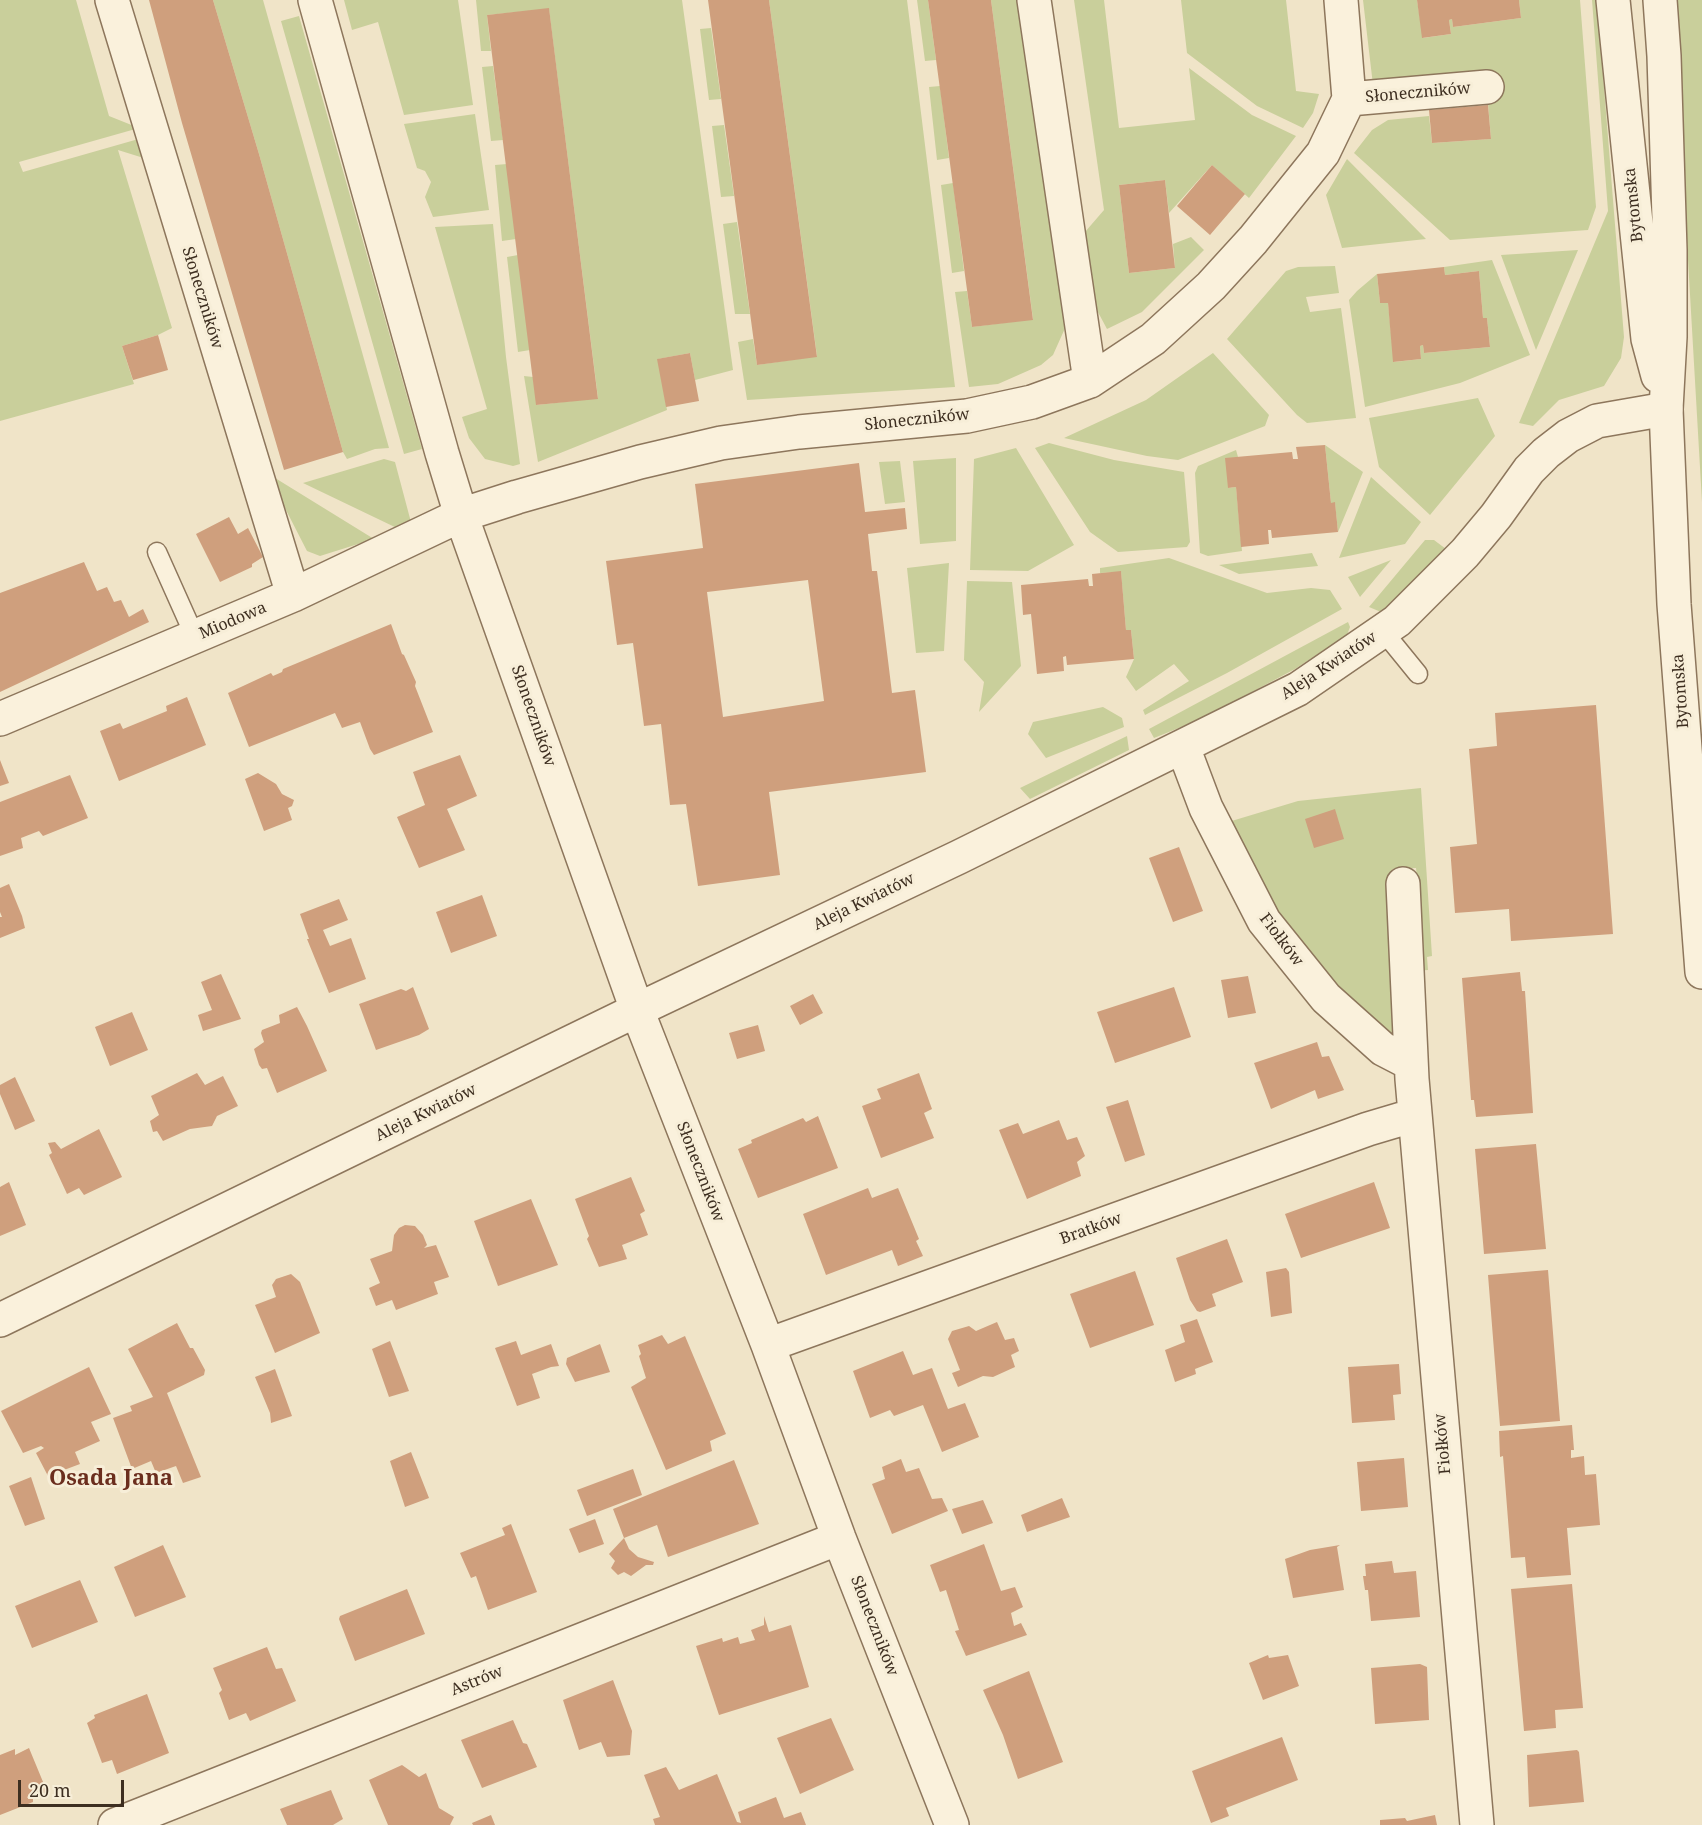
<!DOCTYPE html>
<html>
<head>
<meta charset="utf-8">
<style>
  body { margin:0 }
  #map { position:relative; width:1702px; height:1825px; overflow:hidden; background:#f0e4c8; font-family:"Noto Serif",serif }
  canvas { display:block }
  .scale { position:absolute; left:18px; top:1780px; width:106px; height:27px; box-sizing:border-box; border:3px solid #3d2e20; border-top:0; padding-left:8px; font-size:18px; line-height:21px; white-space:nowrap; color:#3d2e20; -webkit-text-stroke:4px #f7eed8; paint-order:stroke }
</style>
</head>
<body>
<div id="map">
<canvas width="1702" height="1825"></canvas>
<div class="scale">20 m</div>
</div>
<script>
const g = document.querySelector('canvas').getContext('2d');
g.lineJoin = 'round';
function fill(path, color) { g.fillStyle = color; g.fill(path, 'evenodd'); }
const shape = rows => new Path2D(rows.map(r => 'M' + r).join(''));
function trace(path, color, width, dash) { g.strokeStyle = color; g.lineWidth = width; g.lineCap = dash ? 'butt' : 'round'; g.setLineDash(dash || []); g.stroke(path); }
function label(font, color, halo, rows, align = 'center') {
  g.font = font + ' "Noto Serif",serif'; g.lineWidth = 6; g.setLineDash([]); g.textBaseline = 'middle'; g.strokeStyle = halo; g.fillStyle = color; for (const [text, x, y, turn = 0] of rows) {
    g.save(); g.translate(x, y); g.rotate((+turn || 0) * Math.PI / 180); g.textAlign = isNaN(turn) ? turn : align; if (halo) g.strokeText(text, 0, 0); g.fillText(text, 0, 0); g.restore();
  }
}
const green = shape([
  [0,0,76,0,109,116,139,128,19,162,23,172,142,138,150,160,118,150,172,328,158,335,122,346,134,384,0,421],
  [213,0,263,0,389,448,375,449,347,459,343,452,259,154],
  [344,0,458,0,473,105,404,115,378,22,352,30],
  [476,0,682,0,733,370,695,380,690,353,658,359,667,410,538,462,524,376,533,377,537,405,598,398,549,9,487,15,491,51,481,51],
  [769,0,907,0,955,387,747,400,738,342,753,339,757,365,817,356],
  [917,0,928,0,936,60,925,61],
  [991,0,1024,0,1066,326,1053,355,1041,365,998,384,969,387,955,292,967,291,972,327,1033,319],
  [1074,0,1104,0,1119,128,1195,120,1189,68,1252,115,1296,136,1249,198,1212,165,1169,213,1165,180,1119,185,1129,273,1175,268,1173,244,1191,237,1204,250,1142,312,1107,329,1091,299,1085,232,1104,210],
  [1181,0,1286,0,1296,91,1319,94,1313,113,1303,128,1257,106,1187,53],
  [1363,0,1417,0,1423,38,1451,34,1449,20,1452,19,1453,27,1521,18,1519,0,1580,0,1596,207,1588,230,1450,240,1354,153,1372,130,1388,120,1429,116,1432,143,1491,139,1486,79,1373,85],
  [1592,0,1597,0,1624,337,1621,358,1604,386,1559,400,1533,426,1519,423,1608,211],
  [1673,0,1702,0,1702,502],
  [299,16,422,449,404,454,281,21],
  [711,28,721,99,709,100,700,29],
  [493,66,503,140,491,141,482,67],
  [940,86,949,158,937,160,929,87],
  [475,114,489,210,433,217,425,197,431,182,425,171,417,168,404,124],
  [724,125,734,196,721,197,712,126],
  [1347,159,1426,239,1342,248,1326,195],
  [507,164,516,239,502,241,495,165],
  [953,183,964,271,952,273,941,185],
  [737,222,750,314,735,314,723,224],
  [493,224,506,357,520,464,513,466,485,459,469,438,462,417,487,409,435,227],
  [1578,250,1536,350,1501,255],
  [518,255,530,350,518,352,507,257],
  [1492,260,1530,355,1460,383,1365,407,1349,300,1357,291,1377,274,1380,303,1388,303,1394,362,1421,359,1420,346,1423,345,1424,353,1490,347,1487,318,1483,318,1479,271,1445,275,1444,267],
  [1335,266,1339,293,1306,297,1310,312,1341,308,1356,418,1307,423,1297,415,1227,339,1286,271,1298,267],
  [1213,353,1269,415,1265,426,1178,460,1147,456,1064,438,1146,400],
  [1478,398,1495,436,1430,515,1379,467,1369,418],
  [1049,443,1114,460,1184,472,1190,542,1187,547,1118,552,1090,532,1035,448],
  [1325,445,1363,472,1338,532,1335,503,1331,503],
  [1016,448,1074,545,1028,571,970,570,974,459],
  [1236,450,1238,457,1228,488,1236,487,1242,551,1208,556,1200,553,1195,473,1198,466],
  [956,458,956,541,920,544,913,461],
  [384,459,395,462,412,526,401,530,303,483],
  [900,461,905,502,885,504,879,462],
  [267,473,374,539,320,556,307,551],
  [1371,477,1421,522,1405,544,1339,558],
  [1425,540,1434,540,1446,549,1423,576,1381,612,1369,607],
  [1312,553,1318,566,1239,574,1219,565],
  [1169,558,1267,593,1311,588,1330,590,1342,609,1227,673,1145,715,1143,710,1189,681,1174,664,1136,691,1126,677,1134,659,1131,630,1126,630,1121,572,1100,573,1100,568],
  [1391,560,1360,597,1348,577],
  [949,563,944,651,916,653,907,568],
  [967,581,1012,582,1021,666,979,712,984,682,964,660],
  [1348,622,1350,627,1347,635,1295,669,1203,718,1164,734,1154,738,1149,729],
  [1103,707,1122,718,1124,727,1046,758,1028,734,1033,722],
  [1127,736,1129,750,1030,799,1020,788],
  [1421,788,1432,956,1427,957,1428,970,1417,971,1416,941,1423,938,1416,868,1392,869,1403,1040,1383,1041,1269,914,1225,823,1298,801]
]);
const building = shape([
  [149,0,213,0,259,154,343,452,284,470,182,123],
  [708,0,769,0,817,357,757,365],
  [928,0,991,0,1033,320,972,327],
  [1417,0,1519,0,1521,18,1453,27,1452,19,1449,20,1451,34,1422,38],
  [549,8,598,399,536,405,487,15],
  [1488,105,1491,139,1432,143,1429,110],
  [1212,165,1245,194,1210,235,1177,206],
  [1165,180,1175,268,1129,273,1119,185],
  [1444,267,1445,275,1479,271,1483,318,1487,318,1490,347,1424,353,1423,345,1420,346,1421,359,1393,362,1388,303,1380,303,1377,274],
  [158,335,168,370,133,380,122,346],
  [690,353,699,401,666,407,657,359],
  [1325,445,1331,503,1335,502,1338,532,1272,538,1271,530,1268,530,1269,544,1241,547,1236,487,1228,488,1225,458,1292,452,1293,459,1298,459,1296,447],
  [859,463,865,512,905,508,907,529,868,534,872,571,877,571,892,693,915,690,926,772,769,792,780,875,698,886,686,804,670,805,661,724,644,726,633,643,617,645,606,561,703,548,695,484],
  [808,580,824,701,723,717,707,592],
  [229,517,238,534,248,528,263,557,252,564,252,567,220,582,196,534],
  [84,562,97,591,107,587,114,602,121,600,129,617,143,609,149,622,0,692,0,593],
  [1121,571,1126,630,1131,630,1134,659,1067,665,1066,656,1063,657,1064,671,1037,674,1031,614,1023,615,1021,585,1088,579,1089,586,1093,586,1092,574],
  [391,624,402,654,404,655,416,682,415,686,433,732,374,755,370,749,360,722,342,728,335,713,249,747,228,693,271,673,273,676,282,672,283,669],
  [187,697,206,745,119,781,100,731,120,723,123,729,167,711,166,706],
  [1596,705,1613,934,1511,941,1509,909,1455,913,1450,847,1477,844,1469,749,1497,746,1495,713],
  [460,755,477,796,447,809,465,850,419,868,397,817,425,805,413,772],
  [0,760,9,783,0,786],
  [258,773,276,784,282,794,294,800,292,806,288,808,292,820,264,831,245,779],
  [70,775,88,818,43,836,39,831,21,838,23,848,0,856,0,802],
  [1335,809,1344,839,1314,848,1305,819],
  [1179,847,1203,911,1173,922,1149,858],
  [9,884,22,916,25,928,0,938,0,917,2,917,0,912,0,888],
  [482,895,497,936,451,953,436,912],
  [339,899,348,920,323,930,330,946,351,938,366,979,329,993,307,939,309,939,300,914],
  [1520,972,1522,991,1525,991,1533,1113,1476,1117,1474,1100,1471,1100,1462,978],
  [221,974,241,1019,203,1031,198,1015,212,1010,201,982],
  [1248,976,1256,1013,1228,1018,1221,980],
  [413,987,429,1029,419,1035,376,1050,359,1004,401,989,406,991],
  [1174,987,1191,1037,1115,1063,1097,1012],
  [813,994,823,1013,800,1025,790,1006],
  [297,1007,307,1026,327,1071,277,1093,267,1068,262,1069,259,1065,254,1049,264,1042,261,1033,262,1030,280,1023,279,1015],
  [132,1012,148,1050,110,1066,95,1027],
  [758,1025,765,1051,737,1059,729,1033],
  [1317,1042,1322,1057,1329,1056,1344,1090,1318,1099,1315,1090,1271,1109,1254,1063],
  [197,1073,205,1085,223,1076,238,1106,217,1116,212,1126,190,1129,163,1141,157,1131,153,1132,150,1121,159,1115,151,1096],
  [919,1073,932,1109,924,1113,934,1138,881,1158,862,1106,881,1099,877,1089],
  [15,1077,35,1121,15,1130,0,1094,0,1085],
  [1128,1100,1145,1155,1125,1162,1106,1107],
  [818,1116,838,1168,758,1198,738,1149,752,1143,751,1140,803,1118,806,1122],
  [1059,1120,1067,1140,1077,1137,1085,1156,1077,1162,1081,1176,1027,1199,999,1130,1018,1123,1023,1134],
  [99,1129,122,1177,84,1195,79,1188,67,1194,49,1155,52,1153,48,1143,55,1142,61,1149],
  [1536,1144,1546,1249,1484,1254,1475,1149],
  [631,1177,645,1211,640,1214,648,1235,622,1245,627,1259,599,1267,587,1239,589,1236,575,1199],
  [9,1182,26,1225,0,1236,0,1187],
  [1374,1182,1390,1228,1301,1258,1285,1214],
  [868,1188,872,1198,898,1188,919,1239,916,1241,923,1256,898,1266,892,1250,826,1275,803,1214],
  [531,1199,558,1265,498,1286,474,1221],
  [405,1225,415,1226,423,1235,427,1245,424,1248,436,1245,449,1277,434,1282,438,1294,396,1310,392,1300,376,1306,369,1288,380,1283,370,1259,392,1251,394,1235,399,1228],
  [1227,1239,1243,1282,1212,1294,1216,1306,1200,1312,1197,1311,1190,1300,1176,1258],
  [1286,1268,1289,1272,1292,1313,1271,1317,1266,1272],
  [1548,1270,1560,1421,1500,1426,1488,1275],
  [1135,1271,1154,1325,1090,1348,1070,1294],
  [291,1274,300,1282,320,1333,275,1353,255,1305,276,1297,272,1285,276,1279],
  [1197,1319,1213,1362,1195,1369,1196,1374,1175,1382,1165,1350,1185,1342,1180,1325],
  [997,1322,1005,1340,1014,1338,1019,1351,1011,1355,1015,1367,993,1377,983,1376,958,1387,952,1373,960,1370,948,1339,952,1331,969,1326,976,1331],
  [177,1323,190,1348,193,1348,205,1370,204,1375,167,1393,201,1477,183,1483,176,1466,156,1473,151,1461,132,1469,113,1418,132,1411,130,1406,153,1397,128,1349],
  [662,1335,668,1344,685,1336,726,1434,710,1441,712,1451,666,1470,631,1387,646,1378,639,1356,641,1354,638,1345],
  [390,1341,409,1391,389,1397,372,1349],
  [516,1341,521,1355,551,1344,559,1366,551,1367,532,1374,540,1398,517,1406,495,1348],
  [600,1344,610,1372,575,1382,566,1364,567,1358],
  [903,1351,913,1375,932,1368,948,1409,965,1403,979,1437,942,1452,923,1405,894,1416,890,1410,870,1418,853,1371],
  [1399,1364,1401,1394,1393,1395,1395,1420,1352,1423,1348,1367],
  [89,1367,111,1414,91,1422,100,1441,75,1452,80,1464,48,1476,36,1453,44,1448,41,1446,23,1453,1,1411],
  [275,1369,292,1416,271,1423,270,1413,255,1377],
  [1572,1425,1574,1450,1571,1450,1571,1458,1584,1456,1585,1475,1596,1474,1600,1525,1567,1528,1571,1575,1527,1578,1525,1557,1511,1558,1503,1456,1500,1457,1499,1431],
  [411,1452,429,1498,405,1507,390,1461],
  [1404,1458,1408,1507,1361,1511,1357,1462],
  [901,1459,906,1472,919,1468,932,1499,942,1498,948,1511,892,1534,872,1484,885,1479,882,1467],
  [734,1460,759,1524,668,1557,657,1525,624,1538,613,1509],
  [633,1469,642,1495,587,1516,577,1490],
  [31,1477,45,1519,25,1526,9,1486],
  [1062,1498,1070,1517,1027,1532,1021,1515],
  [983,1500,993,1523,962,1534,952,1509],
  [595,1519,604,1544,579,1553,569,1529],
  [511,1524,537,1592,488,1610,476,1576,471,1578,460,1553,505,1535,502,1528],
  [624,1538,629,1549,638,1557,654,1562,653,1565,646,1565,631,1576,624,1572,618,1575,611,1568,615,1561,609,1554],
  [984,1544,1001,1591,1015,1587,1023,1607,1011,1613,1014,1626,1021,1623,1027,1635,966,1656,955,1631,959,1630,946,1590,940,1592,930,1565],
  [163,1545,186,1597,135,1617,114,1567],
  [1340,1545,1337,1547,1344,1590,1293,1598,1285,1559,1310,1550],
  [1392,1561,1394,1573,1416,1571,1420,1617,1371,1621,1368,1590,1365,1590,1363,1576,1366,1576,1365,1564],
  [80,1580,98,1622,32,1648,15,1606],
  [1572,1584,1583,1708,1555,1710,1556,1728,1524,1731,1511,1589],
  [407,1589,425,1634,355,1661,339,1619,340,1616],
  [764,1616,769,1632,791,1625,809,1687,719,1715,696,1646,722,1638,723,1642,738,1637,740,1644,755,1640,751,1630,764,1625],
  [267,1647,276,1669,282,1668,296,1701,250,1721,246,1713,229,1720,219,1693,222,1690,213,1668],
  [1268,1655,1269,1658,1288,1655,1299,1686,1263,1700,1249,1663],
  [1420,1664,1427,1667,1429,1720,1375,1724,1371,1668],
  [1029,1671,1063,1762,1018,1779,1003,1735,983,1690],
  [613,1680,632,1731,630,1755,607,1757,601,1742,579,1750,563,1700],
  [147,1694,169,1753,117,1774,112,1760,102,1763,87,1723,95,1718,94,1715],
  [831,1718,854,1770,800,1794,777,1738],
  [513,1720,523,1743,527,1744,537,1767,482,1788,461,1740],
  [1282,1737,1298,1780,1226,1808,1229,1816,1211,1823,1192,1771],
  [29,1748,48,1794,33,1799,33,1802,0,1815,0,1755,15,1749,15,1755],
  [1577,1750,1579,1752,1584,1802,1529,1807,1527,1755],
  [402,1765,419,1777,426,1773,439,1808,454,1817,450,1825,388,1825,369,1780],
  [666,1767,679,1790,717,1774,737,1822,741,1823,738,1812,776,1797,784,1818,801,1812,806,1825,655,1825,653,1819,660,1817,644,1775],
  [331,1790,343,1819,333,1825,287,1825,280,1809],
  [491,1815,495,1825,473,1825,472,1823],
  [1435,1815,1437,1825,1380,1825,1380,1820,1405,1818,1407,1821]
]);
const service = shape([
  [157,552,195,637],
  [1383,631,1418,674]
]);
const minor = shape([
  [112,0,293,595],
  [315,0,442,453,461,515,637,1010,768,1345,839,1538,952,1825],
  [1034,0,1090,381],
  [1349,99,1487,87],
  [0,719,293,595,461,515,517,497,640,462,721,443,799,432,967,416,1032,402,1090,381,1153,339,1211,286,1253,240,1323,153,1349,99,1341,0],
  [1183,747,1206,808,1264,921,1326,998,1383,1049,1410,1063],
  [1403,884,1412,1079,1477,1825],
  [0,1320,637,1010,959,857,1298,689,1397,621,1465,553,1496,516,1529,470,1546,453,1568,436,1597,421,1666,409],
  [768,1345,1368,1129,1415,1115],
  [115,1825,839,1538]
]);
const tertiary = shape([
  [1613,0,1648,339,1658,376],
  [1660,0,1664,56,1670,250,1670,337,1666,409,1674,604,1702,972]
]);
const streetNames = [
  ["Słoneczników",1418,93,-5],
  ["Bytomska",1634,205,-96],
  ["Słoneczników",202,298,73],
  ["Słoneczników",917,420,-6],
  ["Miodowa",233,621,-23],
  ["Aleja Kwiatów",1329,666,-33],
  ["Bytomska",1681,691,-94],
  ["Słoneczników",533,716,71],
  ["Aleja Kwiatów",864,902,-26],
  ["Fiołków",1281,940,53],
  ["Aleja Kwiatów",426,1113,-26],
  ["Słoneczników",700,1172,69],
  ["Bratków",1091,1229,-20],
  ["Fiołków",1443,1444,-95],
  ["Słoneczników",874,1626,69],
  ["Astrów",477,1681,-22]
];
const districtNames = [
  ["Osada Jana",111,1479]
];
fill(green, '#c9cf9b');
fill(building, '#cf9f7d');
trace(service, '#8d765c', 21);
trace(minor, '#8d765c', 36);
trace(tertiary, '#8d765c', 36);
trace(service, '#faf1dc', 18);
trace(minor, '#faf1dc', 33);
trace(tertiary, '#faf1dc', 33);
label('16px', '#3d2e20', '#f7eed8', streetNames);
label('bold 22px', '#6b2e1e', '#f7eed8', districtNames);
</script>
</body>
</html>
